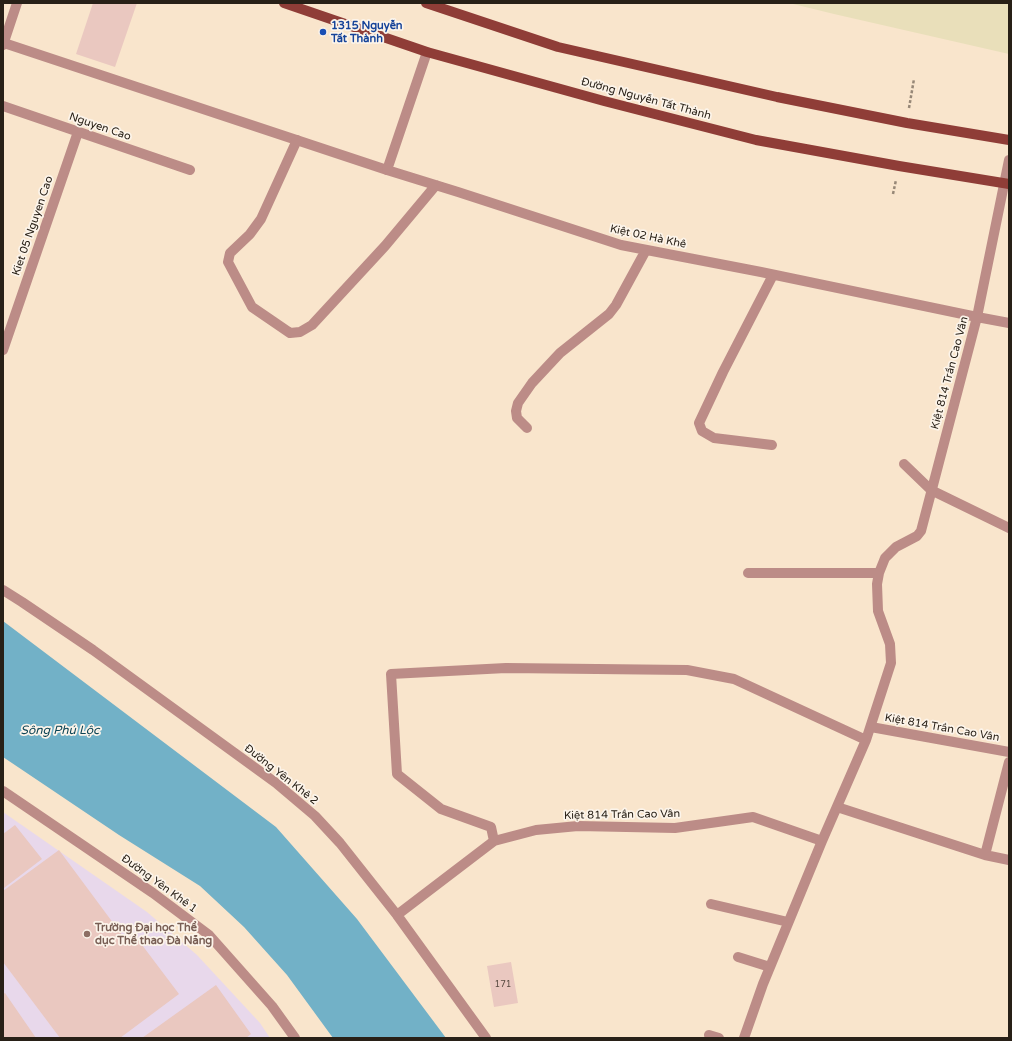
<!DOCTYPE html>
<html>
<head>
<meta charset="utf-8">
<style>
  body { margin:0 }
  #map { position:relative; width:1012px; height:1041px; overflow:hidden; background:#f9e5cc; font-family:"Varela Round",sans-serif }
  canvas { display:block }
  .frame { position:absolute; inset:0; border:4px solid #282017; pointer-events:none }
</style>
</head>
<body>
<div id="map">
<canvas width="1012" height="1041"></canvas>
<div class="frame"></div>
</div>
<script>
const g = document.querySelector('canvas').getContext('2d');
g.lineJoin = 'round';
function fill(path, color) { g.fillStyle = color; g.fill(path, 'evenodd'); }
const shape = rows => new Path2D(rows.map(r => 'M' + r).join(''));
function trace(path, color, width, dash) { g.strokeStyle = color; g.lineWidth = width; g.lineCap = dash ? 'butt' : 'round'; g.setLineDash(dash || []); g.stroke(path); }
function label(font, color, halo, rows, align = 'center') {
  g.font = font + ' "Varela Round",sans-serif'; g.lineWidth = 3.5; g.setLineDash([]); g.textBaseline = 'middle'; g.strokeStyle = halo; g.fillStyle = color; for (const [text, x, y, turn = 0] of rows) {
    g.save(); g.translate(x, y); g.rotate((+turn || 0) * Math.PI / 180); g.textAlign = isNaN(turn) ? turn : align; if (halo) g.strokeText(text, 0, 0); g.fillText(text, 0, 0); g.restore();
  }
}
const education = shape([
  [3,812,147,912,197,955,260,1023,270,1038,3,1038]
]);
const sand = shape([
  [789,3,1009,3,1009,54,834,14]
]);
const water = shape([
  [3,621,276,827,357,919,446,1038,333,1038,287,975,244,927,200,886,119,835,3,757]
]);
const building = shape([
  [93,3,137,3,115,67,76,54],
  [15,825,42,859,4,888,3,886,3,834],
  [59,850,125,939,133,933,179,994,120,1038,60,1038,3,962,3,891],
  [511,962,518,1003,494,1007,487,966],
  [216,985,251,1034,246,1038,142,1038],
  [5,993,36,1038,3,1038,3,994]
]);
const path = shape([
  [909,108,914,79],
  [893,194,896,180]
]);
const lane = shape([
  [4,43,387,170],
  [931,490,1009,528]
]);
const street = shape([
  [3,45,17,3],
  [427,52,387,170,458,192,621,245,761,272,977,317,1009,323],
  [3,106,190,170],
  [297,140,261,219,250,234,230,253,228,262,252,307,290,333,300,332,312,325,385,246,436,185],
  [3,350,78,132],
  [527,428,517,418,516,411,518,403,532,383,560,353,609,314,616,305,646,250],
  [772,445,714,438,702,431,699,423,723,372,773,275],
  [904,464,931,490],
  [748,573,879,573],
  [3,590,22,602,93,650,276,783,315,816,340,843,397,915,486,1038],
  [871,727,1009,752],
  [3,791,153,893,209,935,272,1006,295,1038],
  [837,807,985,855,1009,860],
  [494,841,491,827,441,809,397,774,391,674,506,668,687,670,734,679,866,740],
  [985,855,1009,762],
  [711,904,788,922],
  [397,915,494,841,536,830,578,826,675,828,753,817,822,841],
  [738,957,770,967],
  [709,1035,719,1038],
  [744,1038,763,984,822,841,866,740,891,663,890,644,878,611,877,584,879,573,885,558,896,547,917,536,921,531,977,317,1009,160]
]);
const primary = shape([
  [284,3,427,52,604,101,756,140,899,166,1009,184],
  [426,3,558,47,777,97,907,123,1009,140]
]);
const markers = [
  [323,32,4,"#1a4fb4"],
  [87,934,4,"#8d6e63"]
];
const numberNames = [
  ["171",503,985]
];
const transitNames = [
  ["1315 Nguyễn",331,26],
  ["Tất Thành",331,39]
];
const streetNames = [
  ["Đường Nguyễn Tất Thành",646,99,15],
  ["Nguyen Cao",100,127,19],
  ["Kiet 05 Nguyen Cao",33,226,-71],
  ["Kiệt 02 Hà Khê",648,237,12],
  ["Kiệt 814 Trần Cao Vân",950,373,-75],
  ["Kiệt 814 Trần Cao Vân",942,728,10],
  ["Đường Yên Khê 2",281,775,38],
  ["Kiệt 814 Trần Cao Vân",622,815,-1],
  ["Đường Yên Khê 1",159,884,36]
];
const educationNames = [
  ["Trường Đại học Thể",95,928],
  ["dục Thể thao Đà Nẵng",95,941]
];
const waterNames = [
  ["Sông Phú Lộc",60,731]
];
fill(education, '#e8d8eb');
fill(sand, '#e9dfba');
fill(water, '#72b1c7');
fill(building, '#eac8c0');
trace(path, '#978877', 2.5, [3, 2]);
trace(lane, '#bc8c87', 10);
trace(street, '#bc8c87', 10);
trace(primary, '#8f3d37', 10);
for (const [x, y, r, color] of markers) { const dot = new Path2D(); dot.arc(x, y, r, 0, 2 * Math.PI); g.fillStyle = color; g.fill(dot); trace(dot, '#fcf4ea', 1.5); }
label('9px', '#584a41', null, numberNames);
label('bold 11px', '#164399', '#fcf4ea', transitNames, 'left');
label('11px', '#282017', '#fcf4ea', streetNames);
label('bold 11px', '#785e54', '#fcf4ea', educationNames, 'left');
label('italic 12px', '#0b4354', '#fcf4ea', waterNames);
</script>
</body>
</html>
